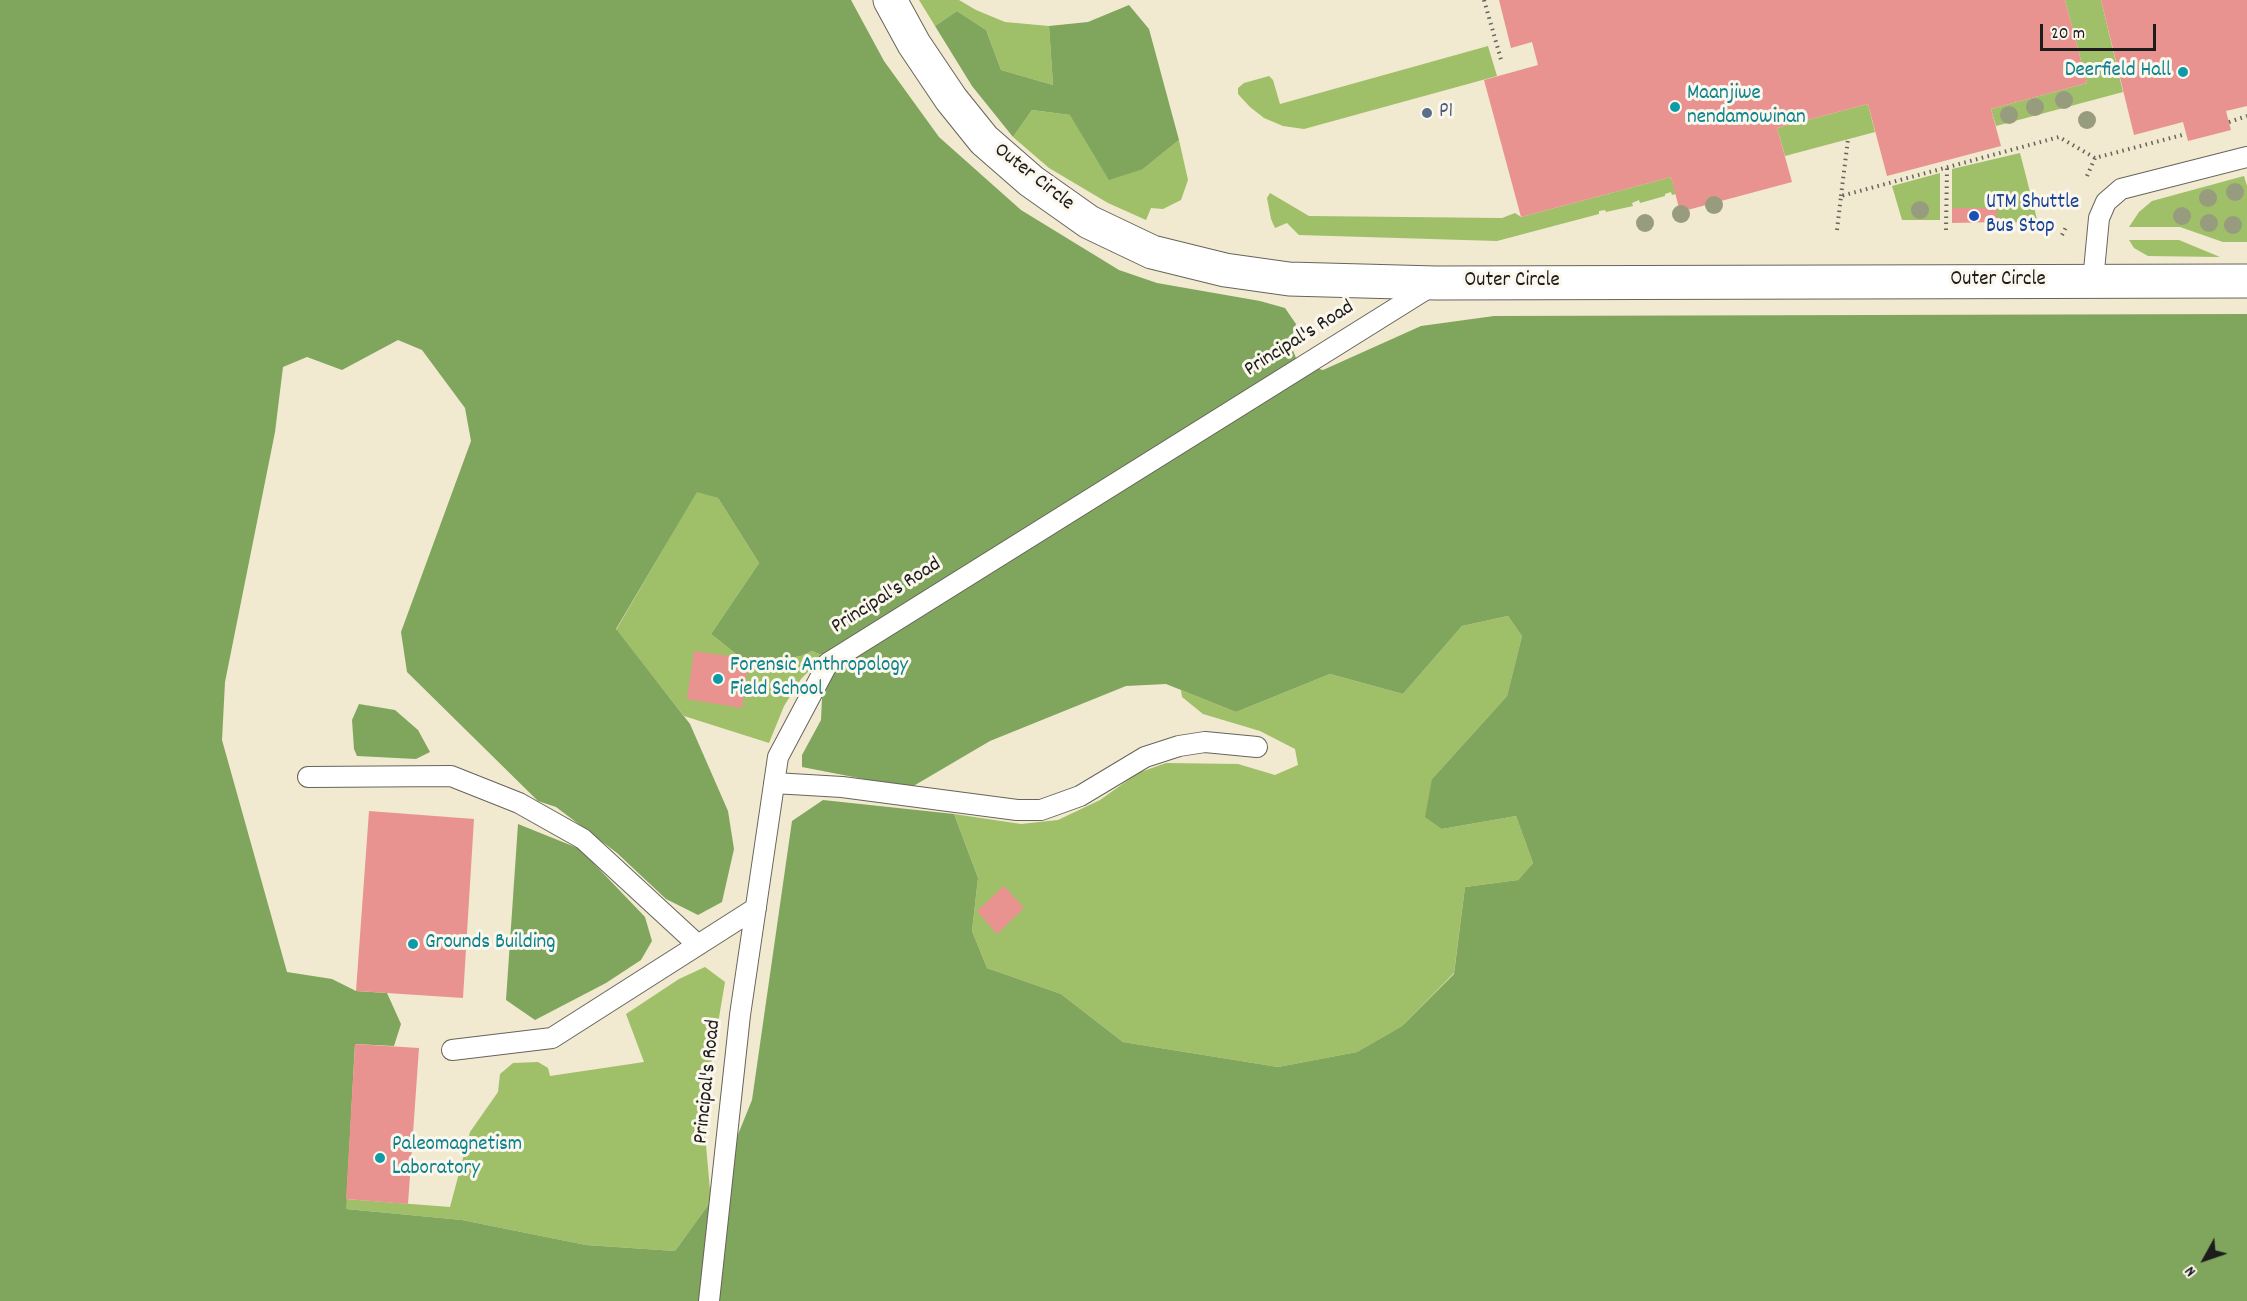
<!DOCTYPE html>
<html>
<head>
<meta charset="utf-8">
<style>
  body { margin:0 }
  #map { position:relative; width:2247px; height:1301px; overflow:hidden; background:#f1e9d0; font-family:Dekko,sans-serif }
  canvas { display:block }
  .north { position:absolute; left:2175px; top:1229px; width:60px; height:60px; -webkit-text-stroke:4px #fbf7ec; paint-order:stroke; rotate:230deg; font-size:16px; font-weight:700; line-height:24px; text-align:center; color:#1c1c1c }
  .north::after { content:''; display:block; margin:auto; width:21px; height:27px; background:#1c1c1c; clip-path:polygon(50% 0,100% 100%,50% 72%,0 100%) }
  .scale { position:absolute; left:2040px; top:24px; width:116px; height:27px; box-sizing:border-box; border:3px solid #1c1c1c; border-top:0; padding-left:8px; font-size:18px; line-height:21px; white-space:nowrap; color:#1c1c1c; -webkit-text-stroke:4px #fbf7ec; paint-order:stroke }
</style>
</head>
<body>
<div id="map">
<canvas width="2247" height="1301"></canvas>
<div class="north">N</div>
<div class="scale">20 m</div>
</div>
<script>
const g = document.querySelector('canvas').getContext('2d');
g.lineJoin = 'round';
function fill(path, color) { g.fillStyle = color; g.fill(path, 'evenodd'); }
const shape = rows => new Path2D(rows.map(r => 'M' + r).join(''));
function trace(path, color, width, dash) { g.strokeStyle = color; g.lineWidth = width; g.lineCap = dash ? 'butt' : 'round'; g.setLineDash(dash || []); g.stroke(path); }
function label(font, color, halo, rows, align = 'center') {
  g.font = font + ' Dekko,sans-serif'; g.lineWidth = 6; g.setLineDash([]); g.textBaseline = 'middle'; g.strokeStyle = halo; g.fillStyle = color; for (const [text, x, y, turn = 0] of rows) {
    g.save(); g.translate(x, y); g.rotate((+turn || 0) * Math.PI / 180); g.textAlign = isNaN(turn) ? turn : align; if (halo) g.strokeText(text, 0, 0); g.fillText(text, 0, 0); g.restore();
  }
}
const green = shape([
  [919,0,959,0,976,10,1005,22,1049,26,1053,85,1001,70,986,30,957,11,935,26],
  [2065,0,2101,0,2123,92,1996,126,1991,109,2087,83],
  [1488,46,1497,76,1304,129,1283,126,1264,118,1250,107,1238,94,1238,88,1244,83,1269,76,1273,80,1280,104],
  [1868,104,1875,132,1785,156,1777,128],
  [1032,110,1070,115,1143,169,1179,140,1188,180,1181,200,1163,209,1151,208,1146,220,1108,203,1049,168,1013,137],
  [2020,153,2038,223,1997,222,1996,208,1952,208,1952,169],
  [1940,173,1940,220,1902,220,1892,186],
  [2244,176,2247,186,2247,242,2223,242,2180,227,2129,227,2139,212,2152,201],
  [1671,177,1676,194,1672,195,1671,192,1665,194,1665,196,1640,203,1639,200,1632,203,1633,206,1606,212,1605,210,1599,211,1599,214,1497,241,1299,235,1287,223,1275,228,1271,219,1267,198,1270,193,1309,216,1502,218,1515,213,1521,217],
  [2129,240,2179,240,2220,257,2148,256,2134,248],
  [697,491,718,498,759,563,711,634,750,665,801,656,812,651,824,656,801,679,784,706,769,743,684,716,616,630],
  [1508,616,1522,636,1507,696,1432,779,1442,829,1516,816,1533,863,1518,880,1465,887,1454,973,1402,1026,1357,1052,1278,1067,1123,1042,1061,994,987,968,972,931,978,878,954,814,1021,824,1058,820,1100,800,1138,773,1166,763,1238,764,1275,775,1298,765,1295,749,1260,731,1203,714,1182,697,1181,690,1236,712,1330,674,1403,694,1462,626],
  [705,967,725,982,703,1112,711,1201,675,1251,586,1245,462,1220,346,1209,346,1199,450,1207,470,1132,498,1092,500,1074,513,1063,538,1062,548,1068,550,1076,644,1062,626,1014,679,979]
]);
const forest = shape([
  [0,0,851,0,884,61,939,137,1021,210,1119,270,1157,283,1260,301,1285,308,1296,324,1290,343,1298,363,1323,370,1421,326,1494,316,2247,314,2247,1301,0,1301],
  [398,340,422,350,465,408,471,441,401,632,407,672,538,801,556,807,617,853,666,899,698,915,722,902,734,849,728,811,690,724,616,629,697,492,718,498,759,563,711,634,750,665,801,656,812,651,824,656,821,720,802,755,802,767,910,788,990,741,1126,686,1166,684,1236,712,1330,674,1403,694,1462,626,1508,616,1522,636,1507,696,1432,779,1425,817,1442,829,1516,816,1533,863,1518,880,1465,887,1454,974,1402,1026,1357,1052,1278,1067,1123,1042,1061,994,987,968,972,931,978,878,954,814,823,800,792,821,752,1100,711,1201,675,1251,586,1245,462,1220,346,1209,355,1044,394,1046,401,1024,387,993,356,991,332,979,287,972,222,740,225,682,275,432,283,367,307,357,342,370],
  [1129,5,1149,29,1179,140,1143,169,1109,180,1070,115,1032,110,1013,137,972,86,935,26,957,11,986,30,1001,70,1053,85,1049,26,1088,22],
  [359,704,395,710,418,730,430,752,416,759,357,756,354,749,352,720],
  [518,824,580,849,645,917,652,941,641,960,606,983,535,1020,506,1000]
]);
const building = shape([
  [1499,0,2065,0,2087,83,1991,109,2001,146,1887,176,1868,104,1777,128,1792,182,1680,212,1671,177,1521,217,1484,80,1538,65,1532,42,1511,48],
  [2101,0,2247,0,2247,106,2226,111,2231,130,2188,141,2183,122,2134,135],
  [1952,208,1997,208,1997,222,1952,223],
  [694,651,749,659,742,708,687,699],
  [369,811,474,819,463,998,356,991],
  [1004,886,1024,908,997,934,977,911],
  [355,1044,419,1048,408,1204,346,1199]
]);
const path = shape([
  [1484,0,1502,63],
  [2229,122,2247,116],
  [2087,176,2095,158],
  [1841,196,1848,139],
  [1837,230,1841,196,2059,137,2095,158,2186,134],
  [1946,230,1947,167],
  [2062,235,2067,225]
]);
const service = shape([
  [2093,281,2099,218,2106,202,2121,189,2247,157],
  [308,777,451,776,519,803,583,839,698,945],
  [774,783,842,787,1017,810,1041,810,1080,796,1145,757,1179,746,1205,742,1257,747],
  [452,1050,552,1038,756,908],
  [709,1301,740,1015,778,757,828,663,1433,285]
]);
const minor = shape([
  [890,0,914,44,951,99,984,140,1031,181,1089,222,1152,252,1225,270,1289,279,1436,283,2247,281]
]);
const trees = [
  [2064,100],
  [2035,107],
  [2009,115],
  [2087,120],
  [2235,192],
  [2208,198],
  [1714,205],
  [1920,210],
  [1681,214],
  [2182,216],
  [1645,223],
  [2209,223],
  [2233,225]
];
const markers = [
  [2183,72,6,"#0f9aa8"],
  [1675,107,6,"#0f9aa8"],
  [1427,113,6,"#5c6f8a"],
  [1974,216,6,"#1a4fb4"],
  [718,679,6,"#0f9aa8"],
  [413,944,6,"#0f9aa8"],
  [380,1158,6,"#0f9aa8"]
];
const cultureNames = [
  ["Deerfield Hall",2171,72,"right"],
  ["Maanjiwe",1687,95],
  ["nendamowinan",1687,119],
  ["Forensic Anthropology",730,667],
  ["Field School",730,691],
  ["Grounds Building",425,944],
  ["Paleomagnetism",392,1146],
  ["Laboratory",392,1170]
];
const serviceNames = [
  ["P1",1439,113]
];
const streetNames = [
  ["Outer Circle",1033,178,38],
  ["Outer Circle",1998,281],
  ["Outer Circle",1512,282],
  ["Principal's Road",1300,340,-32],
  ["Principal's Road",887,597,-32],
  ["Principal's Road",709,1082,-84]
];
const transitNames = [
  ["UTM Shuttle",1986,204],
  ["Bus Stop",1986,228]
];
fill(green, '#9fbf68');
fill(forest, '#7fa65c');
fill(building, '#e99391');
trace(service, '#67645b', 22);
trace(minor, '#67645b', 35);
trace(path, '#67645b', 4, [1.5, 4.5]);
trace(service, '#fff', 20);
trace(minor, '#fff', 33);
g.fillStyle = '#989c7e';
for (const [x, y] of trees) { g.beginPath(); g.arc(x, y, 9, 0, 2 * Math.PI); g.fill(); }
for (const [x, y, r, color] of markers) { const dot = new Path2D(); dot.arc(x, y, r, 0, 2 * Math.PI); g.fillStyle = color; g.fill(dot); trace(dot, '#fbf7ec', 2); }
label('21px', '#0d838f', '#fbf7ec', cultureNames, 'left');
label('21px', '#4e5e75', '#fbf7ec', serviceNames, 'left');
label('21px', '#1c1c1c', '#fbf7ec', streetNames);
label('21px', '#164399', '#fbf7ec', transitNames, 'left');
</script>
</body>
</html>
